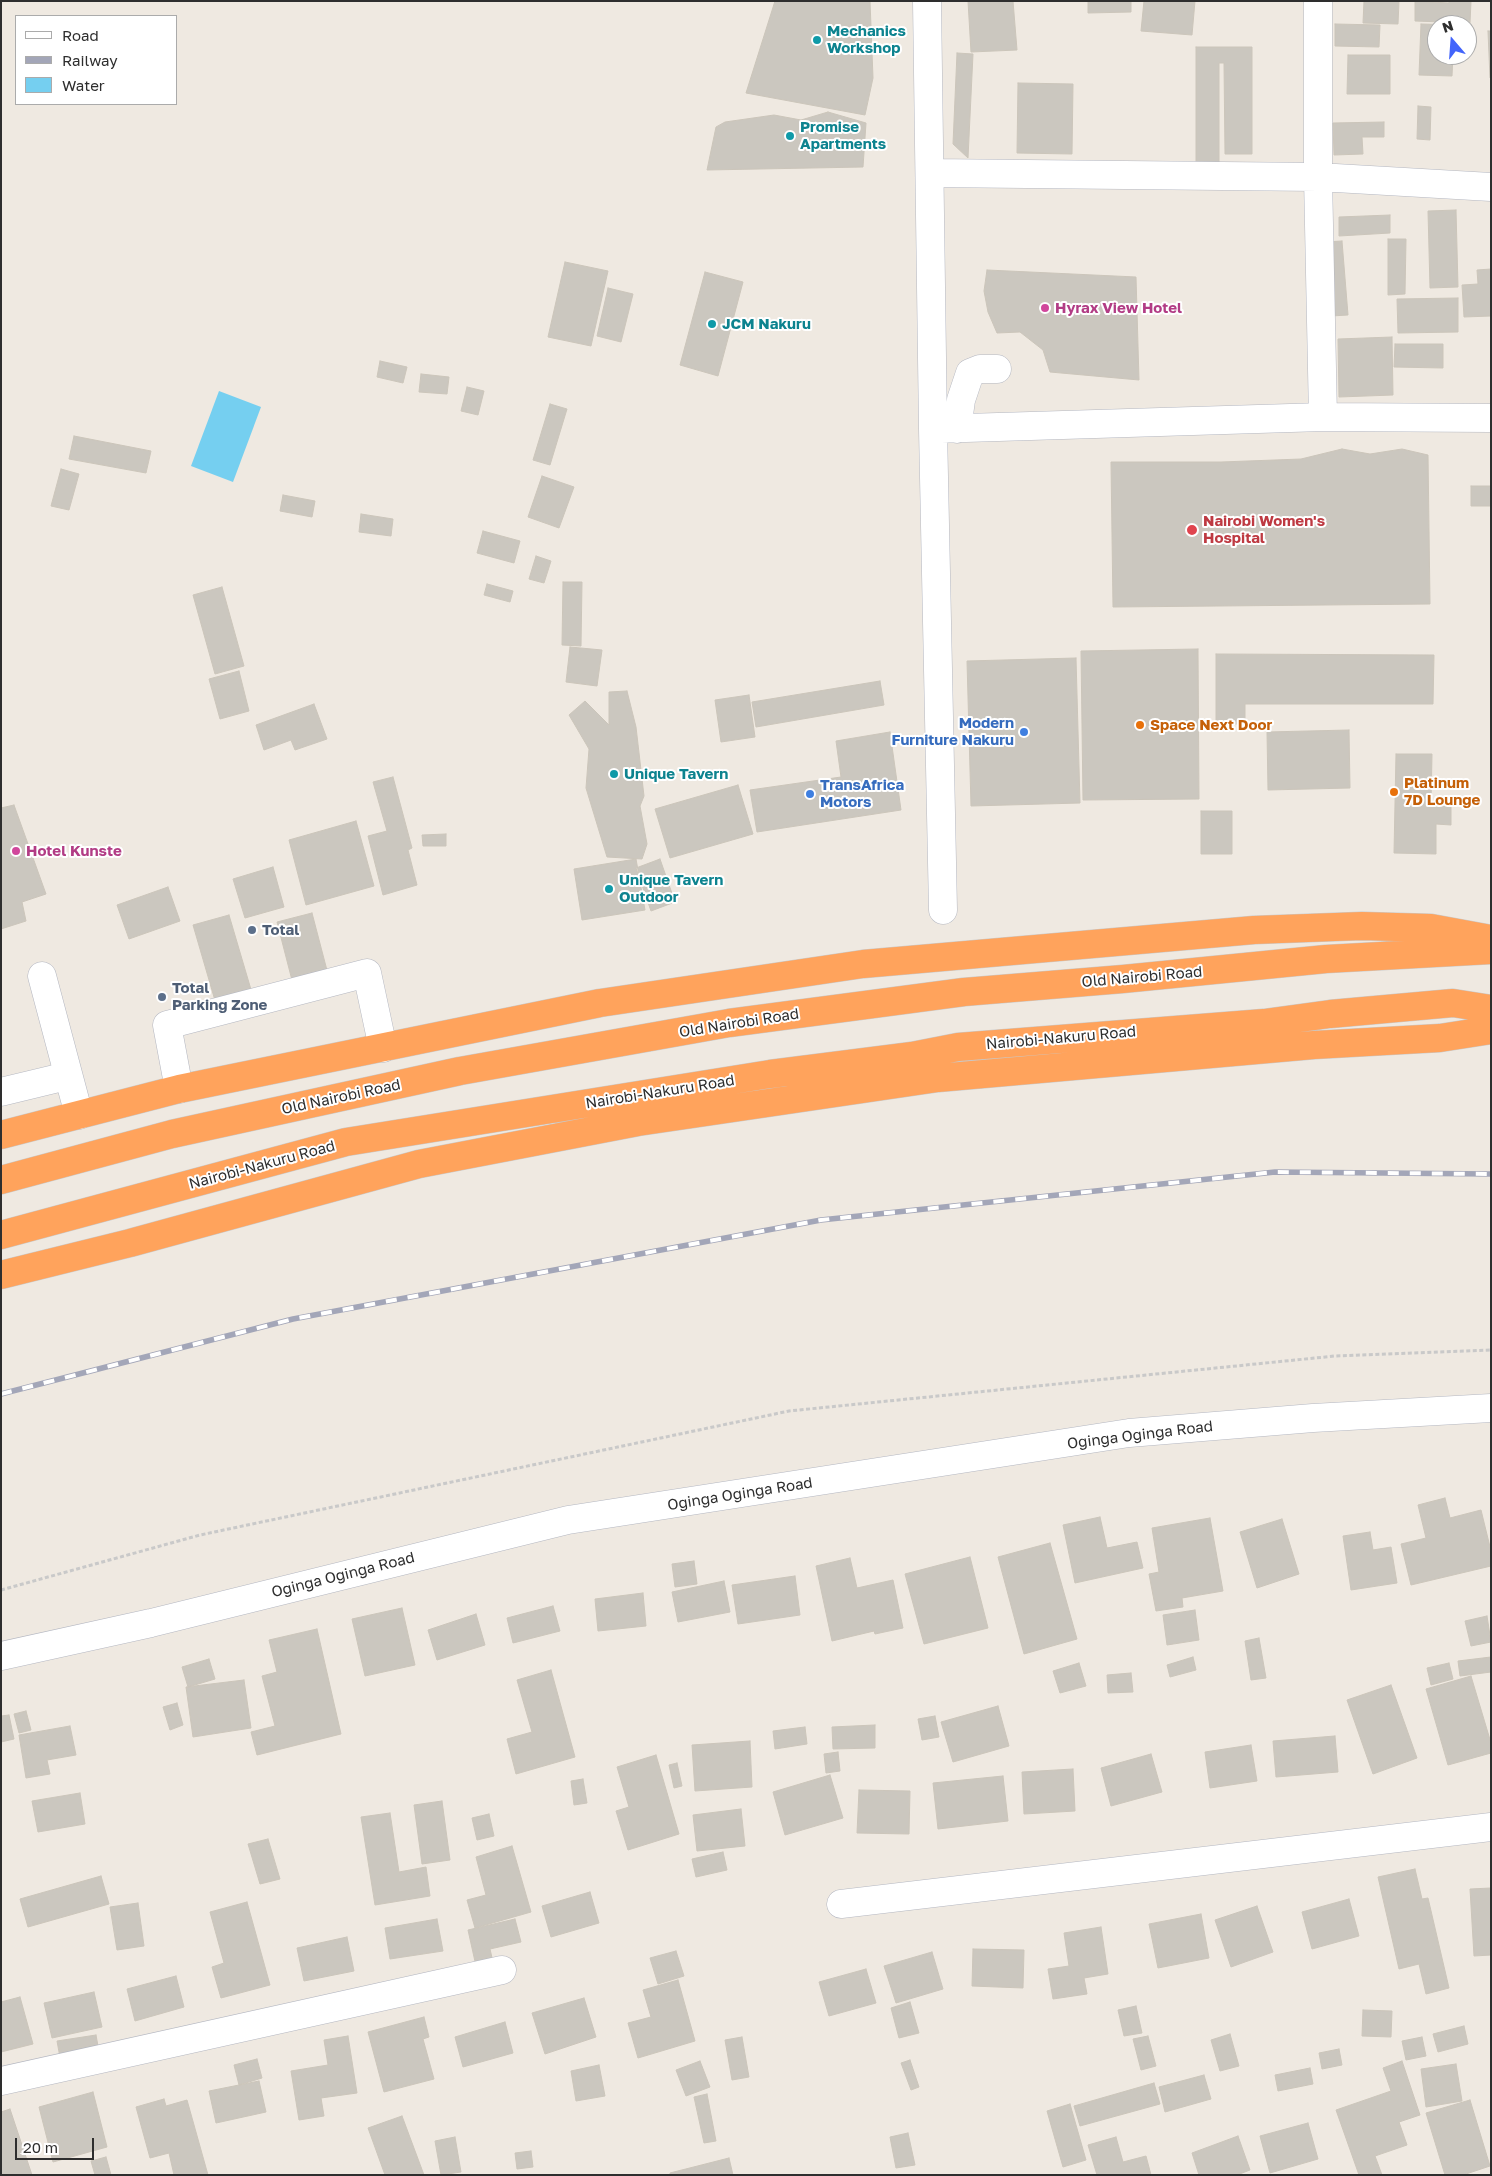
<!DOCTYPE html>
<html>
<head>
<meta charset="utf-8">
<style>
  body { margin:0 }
  #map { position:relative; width:1492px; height:2176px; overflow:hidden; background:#efe9e1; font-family:"Golos Text",sans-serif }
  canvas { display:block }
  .frame { position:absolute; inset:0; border:2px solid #2e2e2e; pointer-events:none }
  .legend { position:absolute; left:15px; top:15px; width:162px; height:90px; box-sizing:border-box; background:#fff; border:1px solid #ababab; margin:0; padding:6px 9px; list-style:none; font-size:15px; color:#2e2e2e }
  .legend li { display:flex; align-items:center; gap:10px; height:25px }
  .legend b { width:25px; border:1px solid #ababab }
  .north { position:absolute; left:1427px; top:15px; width:50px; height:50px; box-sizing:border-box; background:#fff; border:1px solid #ababab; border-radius:50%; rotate:342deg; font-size:14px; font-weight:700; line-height:20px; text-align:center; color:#2e2e2e }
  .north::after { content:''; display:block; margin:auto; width:18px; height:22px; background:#4264fb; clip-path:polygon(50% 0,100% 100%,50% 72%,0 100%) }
  .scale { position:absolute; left:15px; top:2138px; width:79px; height:22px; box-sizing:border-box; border:2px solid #2e2e2e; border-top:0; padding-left:6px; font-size:15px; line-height:18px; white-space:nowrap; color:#2e2e2e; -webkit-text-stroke:4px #fff; paint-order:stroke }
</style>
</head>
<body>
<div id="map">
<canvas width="1492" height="2176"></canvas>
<div class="frame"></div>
<ul class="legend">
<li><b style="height:6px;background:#fff"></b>Road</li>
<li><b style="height:6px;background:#a3a6b8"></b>Railway</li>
<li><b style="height:14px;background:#75cff0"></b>Water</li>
</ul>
<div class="north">N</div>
<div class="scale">20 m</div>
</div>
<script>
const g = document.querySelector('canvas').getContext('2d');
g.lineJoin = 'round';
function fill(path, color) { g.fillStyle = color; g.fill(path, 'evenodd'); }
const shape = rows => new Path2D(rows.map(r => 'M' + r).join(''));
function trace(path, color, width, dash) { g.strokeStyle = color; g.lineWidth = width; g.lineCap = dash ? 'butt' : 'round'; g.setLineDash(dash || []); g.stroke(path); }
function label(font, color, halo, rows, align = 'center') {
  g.font = font + ' "Golos Text",sans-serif'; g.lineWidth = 4; g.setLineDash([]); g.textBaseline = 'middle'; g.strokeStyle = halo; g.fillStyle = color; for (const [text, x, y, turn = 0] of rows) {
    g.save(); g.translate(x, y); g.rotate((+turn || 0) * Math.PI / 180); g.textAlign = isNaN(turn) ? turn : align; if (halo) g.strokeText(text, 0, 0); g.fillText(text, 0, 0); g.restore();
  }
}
const water = shape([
  [219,391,261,407,233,482,191,466]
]);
const building = shape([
  [775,1,870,1,873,78,865,115,746,93,775,1],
  [968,1,1013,1,1017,50,971,52,968,1],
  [1088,1,1131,1,1131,12,1088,13,1088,1],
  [1144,1,1195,1,1192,35,1141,31,1144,1],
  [1364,1,1399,1,1398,24,1363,23,1364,1],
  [1415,1,1449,3,1449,1,1471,1,1470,23,1415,21,1415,1],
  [1335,24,1380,25,1379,47,1335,46,1335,24],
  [1421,24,1457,25,1437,25,1437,55,1467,55,1467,25,1469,25,1468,56,1453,55,1452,76,1419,75,1421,24],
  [1488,31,1491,31,1491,78,1490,78,1488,31],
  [1196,47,1252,47,1252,154,1225,154,1224,63,1219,63,1219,163,1196,163,1196,47],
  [957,53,973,54,968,158,953,144,957,53],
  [1348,55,1390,55,1390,94,1347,94,1348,55],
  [1018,83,1073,84,1072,154,1017,153,1018,83],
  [1418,106,1431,107,1430,140,1417,139,1418,106],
  [828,112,866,123,863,167,707,170,716,127,725,122,774,115,801,120,828,112],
  [1384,122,1384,137,1362,137,1363,154,1334,155,1333,123,1384,122],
  [1456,210,1458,287,1430,288,1428,211,1456,210],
  [1390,215,1390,233,1339,236,1339,217,1390,215],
  [1388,239,1406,239,1405,294,1388,295,1388,239],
  [1342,241,1348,315,1331,316,1325,242,1342,241],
  [565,262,608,271,591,346,548,337,565,262],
  [1491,269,1491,316,1464,317,1462,285,1478,284,1477,270,1491,269],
  [987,270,1136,277,1139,380,1050,372,1043,350,1020,332,997,333,988,312,984,291,987,270],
  [705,272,743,282,718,376,680,365,705,272],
  [608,288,633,294,621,342,597,336,608,288],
  [1458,298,1458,332,1398,333,1397,299,1458,298],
  [1392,337,1393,395,1339,397,1338,339,1392,337],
  [1395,344,1443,344,1443,368,1394,367,1395,344],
  [380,361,407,367,403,383,377,377,380,361],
  [421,374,449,377,447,394,419,392,421,374],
  [467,387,484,391,478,415,461,411,467,387],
  [550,404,567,409,550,465,533,460,550,404],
  [74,436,151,451,146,473,69,459,74,436],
  [1342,449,1370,454,1402,449,1428,455,1430,604,1113,607,1111,462,1221,462,1301,459,1342,449],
  [61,469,79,474,69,510,51,506,61,469],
  [542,476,574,487,559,528,528,517,542,476],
  [1471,486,1491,486,1491,506,1471,506,1471,486],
  [283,495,315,501,312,517,280,511,283,495],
  [361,514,393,519,391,536,359,532,361,514],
  [483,531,520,541,514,563,477,553,483,531],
  [536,556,551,561,544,583,529,579,536,556],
  [563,582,582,582,581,646,562,645,563,582],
  [487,584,513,591,510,602,484,595,487,584],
  [222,587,244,666,215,674,193,595,222,587],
  [570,647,602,650,597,686,566,682,570,647],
  [1198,649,1199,799,1083,800,1081,651,1198,649],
  [1216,654,1434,655,1433,704,1245,704,1245,724,1216,724,1216,654],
  [1076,658,1080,803,971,806,967,661,1076,658],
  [239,671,249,711,220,719,209,679,239,671],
  [880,681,884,705,756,727,752,702,880,681],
  [627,691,636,727,644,796,640,806,647,844,642,859,607,857,586,788,589,749,569,715,585,701,609,725,609,692,627,691],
  [749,695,755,737,721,742,715,700,749,695],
  [314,704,327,739,295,750,291,740,264,750,256,725,314,704],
  [1349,730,1350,788,1268,790,1267,732,1349,730],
  [890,732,901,810,757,832,750,790,841,777,836,741,890,732],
  [1396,754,1432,754,1431,804,1451,804,1451,825,1436,824,1436,854,1394,853,1396,754],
  [393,777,412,848,408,850,417,885,383,895,368,836,387,831,373,782,393,777],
  [738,785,753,834,670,858,655,809,738,785],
  [14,805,46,894,22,902,26,921,1,929,1,808,14,805],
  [1201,811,1232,811,1232,854,1201,854,1201,811],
  [356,821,374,886,306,905,289,840,356,821],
  [446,834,446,846,423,846,422,835,446,834],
  [636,859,645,910,582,920,574,869,636,859],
  [660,859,675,902,651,911,636,868,660,859],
  [273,867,284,907,245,918,233,879,273,867],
  [168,887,180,921,129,939,117,905,168,887],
  [312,913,329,978,294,988,277,922,312,913],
  [229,915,252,993,216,1004,193,925,229,915],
  [1445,1498,1450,1518,1481,1510,1491,1551,1491,1566,1411,1585,1401,1544,1426,1538,1418,1505,1445,1498],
  [1100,1517,1107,1548,1137,1542,1143,1568,1075,1583,1063,1525,1100,1517],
  [1210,1518,1223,1591,1182,1598,1183,1607,1156,1611,1149,1574,1159,1572,1152,1528,1210,1518],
  [1282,1519,1299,1574,1257,1588,1240,1532,1282,1519],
  [1370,1532,1373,1550,1391,1547,1397,1583,1351,1590,1343,1536,1370,1532],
  [1050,1543,1077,1639,1024,1654,998,1557,1050,1543],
  [970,1557,988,1628,924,1644,905,1574,970,1557],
  [850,1558,857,1588,893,1580,903,1628,875,1634,874,1631,832,1641,816,1566,850,1558],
  [694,1561,697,1584,675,1587,672,1564,694,1561],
  [795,1576,800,1615,738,1624,732,1585,795,1576],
  [724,1581,730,1612,678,1622,672,1592,724,1581],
  [643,1593,646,1626,598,1631,595,1599,643,1593],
  [553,1606,560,1631,513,1643,507,1618,553,1606],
  [402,1608,415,1665,365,1676,352,1619,402,1608],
  [1195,1610,1199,1640,1167,1645,1163,1615,1195,1610],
  [476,1614,485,1645,437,1660,428,1630,476,1614],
  [1487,1616,1491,1642,1471,1646,1465,1621,1487,1616],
  [317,1629,341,1734,257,1755,251,1732,275,1726,262,1676,277,1672,269,1640,317,1629],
  [1259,1638,1266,1678,1251,1680,1245,1641,1259,1638],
  [1193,1657,1196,1670,1170,1677,1167,1665,1193,1657],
  [1491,1657,1491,1672,1460,1676,1458,1661,1491,1657],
  [209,1659,215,1679,188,1687,182,1667,209,1659],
  [1079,1663,1086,1686,1060,1693,1053,1671,1079,1663],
  [1449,1663,1453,1679,1431,1685,1427,1668,1449,1663],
  [551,1670,575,1757,516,1774,507,1739,532,1732,517,1680,551,1670],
  [1131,1673,1133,1692,1108,1693,1107,1675,1131,1673],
  [1471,1676,1491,1743,1491,1753,1448,1765,1426,1689,1471,1676],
  [244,1680,251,1728,193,1737,186,1687,244,1680],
  [1391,1685,1417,1758,1373,1774,1347,1700,1391,1685],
  [177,1703,183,1725,170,1730,163,1707,177,1703],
  [998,1706,1009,1746,953,1762,941,1722,998,1706],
  [26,1711,31,1730,19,1733,14,1714,26,1711],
  [9,1715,14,1739,1,1742,1,1716,9,1715],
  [935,1716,939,1737,922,1740,918,1719,935,1716],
  [875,1725,875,1748,833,1749,832,1727,875,1725],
  [70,1726,76,1755,47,1760,50,1774,26,1778,19,1735,70,1726],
  [805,1727,807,1744,775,1749,773,1731,805,1727],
  [1335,1736,1338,1772,1276,1777,1273,1741,1335,1736],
  [750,1741,752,1787,695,1791,692,1745,750,1741],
  [1251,1745,1257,1781,1210,1788,1205,1752,1251,1745],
  [838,1752,840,1771,826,1773,824,1754,838,1752],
  [1151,1754,1162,1792,1111,1806,1101,1768,1151,1754],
  [656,1755,679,1834,628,1850,616,1811,629,1807,617,1767,656,1755],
  [677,1763,682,1786,674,1788,669,1765,677,1763],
  [1073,1769,1075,1811,1024,1814,1022,1772,1073,1769],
  [830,1775,843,1818,785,1835,773,1792,830,1775],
  [1003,1776,1008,1821,938,1829,933,1783,1003,1776],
  [583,1779,587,1803,574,1805,571,1781,583,1779],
  [859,1790,910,1791,909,1834,857,1833,859,1790],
  [80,1793,85,1824,38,1832,32,1801,80,1793],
  [442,1801,450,1860,422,1864,414,1805,442,1801],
  [741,1809,745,1846,697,1851,693,1815,741,1809],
  [390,1813,399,1872,426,1867,430,1896,375,1905,361,1817,390,1813],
  [489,1814,494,1836,477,1840,472,1818,489,1814],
  [268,1839,280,1879,260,1884,248,1844,268,1839],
  [512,1846,531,1912,475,1928,467,1900,486,1895,476,1857,512,1846],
  [723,1852,727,1870,696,1877,692,1859,723,1852],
  [1415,1869,1422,1899,1428,1898,1449,1988,1426,1994,1419,1964,1399,1969,1378,1877,1415,1869],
  [101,1876,109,1904,28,1927,20,1899,101,1876],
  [1491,1888,1491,1955,1474,1956,1470,1889,1491,1888],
  [590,1892,599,1923,551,1937,542,1906,590,1892],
  [1349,1899,1359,1936,1312,1949,1302,1912,1349,1899],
  [247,1902,270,1985,221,1998,212,1967,224,1963,210,1912,247,1902],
  [138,1903,144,1946,117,1950,110,1907,138,1903],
  [1257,1906,1273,1952,1231,1967,1215,1920,1257,1906],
  [1201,1914,1209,1958,1158,1968,1149,1924,1201,1914],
  [437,1919,443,1951,390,1959,385,1928,437,1919],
  [515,1919,521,1942,490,1949,493,1962,476,1966,468,1930,515,1919],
  [1101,1927,1108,1974,1084,1978,1087,1994,1053,1999,1048,1969,1069,1966,1064,1933,1101,1927],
  [347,1937,354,1971,304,1981,297,1948,347,1937],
  [973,1949,1024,1950,1023,1988,972,1986,973,1949],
  [676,1951,684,1976,658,1984,650,1958,676,1951],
  [932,1952,943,1989,896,2003,884,1966,932,1952],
  [866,1969,876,2003,829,2016,819,1982,866,1969],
  [176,1976,184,2007,135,2021,127,1989,176,1976],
  [678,1980,695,2041,638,2058,628,2023,651,2017,643,1990,678,1980],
  [94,1992,102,2027,52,2038,44,2003,94,1992],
  [20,1997,33,2044,1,2052,1,2002,20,1997],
  [584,1998,596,2037,545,2054,532,2013,584,1998],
  [910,2002,919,2033,899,2038,891,2008,910,2002],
  [1136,2006,1142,2033,1124,2036,1118,2010,1136,2006],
  [1363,2010,1392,2011,1391,2037,1362,2036,1363,2010],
  [424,2017,429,2037,423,2039,434,2079,384,2092,368,2032,424,2017],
  [505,2022,513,2053,463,2067,455,2037,505,2022],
  [1464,2026,1468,2044,1438,2052,1433,2034,1464,2026],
  [1230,2034,1239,2066,1220,2071,1211,2040,1230,2034],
  [96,2035,100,2057,61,2063,57,2041,96,2035],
  [348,2036,357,2093,321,2098,324,2116,299,2120,291,2071,328,2065,324,2040,348,2036],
  [1148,2036,1156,2066,1141,2070,1133,2039,1148,2036],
  [742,2037,749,2077,732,2080,725,2040,742,2037],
  [1422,2037,1426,2056,1406,2060,1402,2041,1422,2037],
  [1339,2049,1342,2065,1322,2069,1319,2053,1339,2049],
  [257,2059,262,2078,239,2085,234,2065,257,2059],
  [910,2060,919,2087,911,2090,901,2063,910,2060],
  [700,2061,710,2087,686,2096,676,2070,700,2061],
  [1402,2061,1420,2115,1399,2122,1407,2145,1375,2156,1382,2175,1359,2175,1336,2110,1391,2091,1383,2068,1402,2061],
  [1456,2064,1462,2101,1426,2107,1421,2069,1456,2064],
  [599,2065,605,2096,576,2101,571,2071,599,2065],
  [1310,2068,1313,2084,1278,2091,1275,2075,1310,2068],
  [1204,2075,1211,2099,1165,2112,1159,2087,1204,2075],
  [259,2081,266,2112,216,2123,209,2091,259,2081],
  [1154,2083,1160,2104,1080,2126,1074,2106,1154,2083],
  [93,2092,107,2147,53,2162,39,2107,93,2092],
  [707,2094,716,2141,704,2143,694,2097,707,2094],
  [164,2099,166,2106,187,2100,208,2175,174,2175,169,2153,150,2158,136,2107,164,2099],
  [1470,2100,1490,2166,1463,2175,1445,2175,1426,2113,1470,2100],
  [1070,2104,1086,2160,1063,2167,1047,2111,1070,2104],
  [10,2109,32,2175,1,2175,1,2112,10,2109],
  [402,2116,424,2175,385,2175,368,2128,402,2116],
  [1308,2123,1318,2159,1270,2173,1260,2136,1308,2123],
  [908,2133,915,2165,896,2168,890,2137,908,2133],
  [1238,2136,1250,2170,1237,2175,1199,2175,1192,2153,1238,2136],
  [455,2137,461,2172,441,2175,435,2141,455,2137],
  [1116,2137,1123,2162,1146,2156,1151,2175,1097,2175,1088,2145,1116,2137],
  [531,2151,533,2167,517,2169,515,2153,531,2151],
  [106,2157,111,2175,95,2175,91,2161,106,2157],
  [729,2158,733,2175,670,2175,670,2173,729,2158]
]);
const path = shape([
  [1,1590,200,1535,789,1411,1335,1356,1491,1350]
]);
const minor = shape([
  [927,1,933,429,943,910],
  [1318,1,1318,177,1323,417],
  [930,173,1318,177,1491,187],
  [933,429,1323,417,1491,418],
  [957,429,961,400,970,373,980,369,997,369],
  [42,976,79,1115],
  [179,1089,167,1025,367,973,383,1048],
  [1,1092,67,1076],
  [1,1656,151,1623,568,1520,1129,1433,1313,1418,1491,1408],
  [841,1904,1491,1827],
  [1,2081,502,1970]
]);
const highway = shape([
  [1,1135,179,1089,600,1003,863,964,1254,930,1362,926,1431,928,1491,939],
  [1,1180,172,1134,460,1071,729,1023,964,992,1123,979,1326,959,1491,950],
  [1,1235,346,1142,770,1074,912,1056,958,1047,1264,1023,1330,1014,1453,1003,1491,1009],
  [1,1275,130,1243,419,1164,638,1122,938,1078,1314,1045,1440,1038,1491,1030]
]);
const rail = shape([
  [1,1394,293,1319,821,1220,1275,1172,1491,1174]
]);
const markers = [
  [817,40,5,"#0f9aa8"],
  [790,136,5,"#0f9aa8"],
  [1045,308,5,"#d1479c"],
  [712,324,5,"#0f9aa8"],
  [1192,530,6,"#e0444e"],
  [1140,725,5,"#e8710a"],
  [1024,732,5,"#3f7fe0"],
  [614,774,5,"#0f9aa8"],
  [1394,792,5,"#e8710a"],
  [810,794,5,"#3f7fe0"],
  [16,851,5,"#d1479c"],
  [609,889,5,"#0f9aa8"],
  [252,930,5,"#5c6f8a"],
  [162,997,5,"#5c6f8a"]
];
const cultureNames = [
  ["Mechanics",827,31],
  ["Workshop",827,48],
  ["Promise",800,127],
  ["Apartments",800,144],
  ["JCM Nakuru",722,324],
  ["Unique Tavern",624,774],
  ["Unique Tavern",619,880],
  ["Outdoor",619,897]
];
const hotelNames = [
  ["Hyrax View Hotel",1055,308],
  ["Hotel Kunste",26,851]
];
const healthNames = [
  ["Nairobi Women's",1203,521],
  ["Hospital",1203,538]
];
const shopNames = [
  ["Modern",1014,723],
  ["Furniture Nakuru",1014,740],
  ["TransAfrica",820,785,"left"],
  ["Motors",820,802,"left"]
];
const foodNames = [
  ["Space Next Door",1150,725],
  ["Platinum",1404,783],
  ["7D Lounge",1404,800]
];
const serviceNames = [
  ["Total",262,930],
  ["Total",172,988],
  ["Parking Zone",172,1005]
];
const streetNames = [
  ["Old Nairobi Road",1142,977,-5],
  ["Old Nairobi Road",739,1023,-9],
  ["Nairobi-Nakuru Road",1061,1038,-5],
  ["Nairobi-Nakuru Road",660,1092,-9],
  ["Old Nairobi Road",341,1097,-12],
  ["Nairobi-Nakuru Road",262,1165,-15],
  ["Oginga Oginga Road",1140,1435,-7],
  ["Oginga Oginga Road",740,1494,-9],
  ["Oginga Oginga Road",343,1575,-14]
];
fill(water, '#75cff0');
fill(building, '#cbc7bf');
trace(building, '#cbc5ba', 1);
trace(minor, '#b4b7c1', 29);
trace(highway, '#c9c9c9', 29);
trace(path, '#c9c9c9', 3, [4, 2.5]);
trace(minor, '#fff', 28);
trace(highway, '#ffa35c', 28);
trace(rail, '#a3a6b8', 5.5);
trace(rail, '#fff', 4, [11]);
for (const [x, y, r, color] of markers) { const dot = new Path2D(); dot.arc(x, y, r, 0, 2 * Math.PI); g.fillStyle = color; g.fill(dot); trace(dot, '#fff', 2); }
label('bold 15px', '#0d838f', '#fff', cultureNames, 'left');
label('bold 15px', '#b23c85', '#fff', hotelNames, 'left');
label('bold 15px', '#be3a42', '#fff', healthNames, 'left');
label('bold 15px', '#366cbe', '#fff', shopNames, 'right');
label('bold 15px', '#c56008', '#fff', foodNames, 'left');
label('bold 15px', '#4e5e75', '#fff', serviceNames, 'left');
label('15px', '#2e2e2e', '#fff', streetNames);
</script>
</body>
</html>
